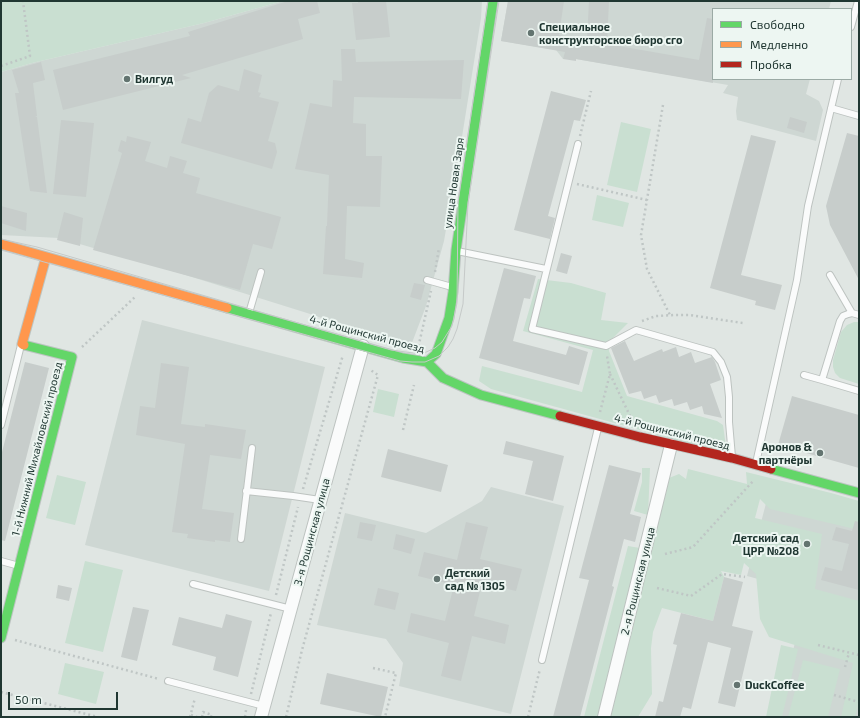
<!DOCTYPE html>
<html>
<head>
<meta charset="utf-8">
<style>
  body { margin:0 }
  #map { position:relative; width:860px; height:718px; overflow:hidden; background:#e0e6e3; font-family:"Exo 2",sans-serif }
  canvas { display:block }
  .frame { position:absolute; inset:0; border:2px solid #203732; pointer-events:none }
  .legend { position:absolute; left:712px; top:8px; width:140px; height:72px; box-sizing:border-box; background:#edf6f2; border:1px solid #9baaa5; margin:0; padding:5px 7px; list-style:none; font-size:12px; color:#203732 }
  .legend li { display:flex; align-items:center; gap:8px; height:20px }
  .legend b { width:20px; border:1px solid #9baaa5 }
  .scale { position:absolute; left:8px; top:692px; width:110px; height:18px; box-sizing:border-box; border:2px solid #203732; border-top:0; padding-left:5px; font-size:12px; line-height:14px; white-space:nowrap; color:#203732; -webkit-text-stroke:3px #edf6f2; paint-order:stroke }
</style>
</head>
<body>
<div id="map">
<canvas width="860" height="718"></canvas>
<div class="frame"></div>
<ul class="legend">
<li><b style="height:5px;background:#63d668"></b>Свободно</li>
<li><b style="height:5px;background:#ff974d"></b>Медленно</li>
<li><b style="height:5px;background:#b3261e"></b>Пробка</li>
</ul>
<div class="scale">50 m</div>
</div>
<script>
const g = document.querySelector('canvas').getContext('2d');
g.lineJoin = 'round';
function fill(path, color) { g.fillStyle = color; g.fill(path, 'evenodd'); }
const shape = rows => new Path2D(rows.map(r => 'M' + r).join(''));
function trace(path, color, width, dash) { g.strokeStyle = color; g.lineWidth = width; g.lineCap = dash ? 'butt' : 'round'; g.setLineDash(dash || []); g.stroke(path); }
function label(font, color, halo, rows, align = 'center') {
  g.font = font + ' "Exo 2",sans-serif'; g.lineWidth = 4; g.setLineDash([]); g.textBaseline = 'middle'; g.strokeStyle = halo; g.fillStyle = color; for (const [text, x, y, turn = 0] of rows) {
    g.save(); g.translate(x, y); g.rotate((+turn || 0) * Math.PI / 180); g.textAlign = isNaN(turn) ? turn : align; if (halo) g.strokeText(text, 0, 0); g.fillText(text, 0, 0); g.restore();
  }
}
const built = shape([
  [283,1,482,1,481,18,461,143,444,241,426,306,410,348,307,313,176,272,59,238,1,235,1,72,32,63,204,23],
  [508,1,831,1,829,9,713,9,713,79,810,79,806,94,819,101,823,110,816,141,737,120,736,111,738,97,723,93,728,85,576,59,563,59,556,50,501,41],
  [142,320,325,367,269,591,85,545],
  [491,487,564,506,511,714,399,686,403,663,386,639,317,625,345,513,426,533,482,501],
  [770,488,859,511,859,717,777,717,798,630,784,586,747,576]
]);
const green = shape([
  [1,1,283,1,204,23,32,63,1,72],
  [621,122,651,129,637,192,607,185],
  [597,195,629,203,623,227,592,220],
  [538,279,571,283,606,293,601,320,628,323,609,342,609,351,627,396,717,421,723,425,727,454,491,389,479,381,482,366,582,392,593,350,523,331],
  [854,322,859,322,859,384,840,378,835,373,833,367,833,360,841,332,847,325],
  [378,389,399,394,394,417,373,412],
  [642,468,650,468,648,515,634,511,642,482],
  [688,469,747,484,746,472,831,493,859,501,859,530,770,509,760,499,755,518,822,534,815,589,859,601,859,702,855,717,841,717,853,663,769,637,760,619,756,574,744,563,741,575,721,571,724,577,713,621,662,608,653,632,651,648,652,694,638,717,610,717,669,478,679,474,686,479],
  [57,475,86,482,75,525,46,518],
  [628,546,640,548,599,717,584,717],
  [85,561,123,570,103,652,65,643],
  [781,645,798,649,782,717,766,717],
  [803,660,840,669,828,717,788,717],
  [65,663,104,672,96,704,58,694]
]);
const building = shape([
  [288,1,317,1,320,13,298,19,303,39,182,75,191,78,63,110,53,70,190,36,188,32],
  [358,1,386,1,390,37,356,40,352,3,358,3],
  [508,1,564,1,559,35,587,40,589,1,609,1,607,44,699,60,707,18,713,19,713,83,576,59,576,61,563,59,565,52,501,41],
  [341,49,355,49,356,62,464,60,461,99,354,97,353,123,366,124,366,156,382,156,380,207,347,206,345,259,364,263,362,278,323,274,326,226,327,226,329,175,295,169,310,103,332,107,333,80,342,81],
  [41,62,45,80,33,83,37,116,35,117,37,117,47,193,30,191,15,93,19,93,12,70],
  [244,69,262,75,258,92,261,93,259,97,279,102,268,141,275,143,277,152,272,169,181,143,188,118,201,122,209,93,218,85,239,91],
  [551,91,586,100,580,121,574,120,548,216,555,218,550,239,514,230],
  [790,117,807,122,804,133,787,128],
  [61,120,94,123,86,197,53,194],
  [847,133,859,136,859,280,830,225,826,206],
  [751,135,776,141,741,275,782,285,775,310,755,305,756,301,710,288],
  [127,136,151,142,145,161,167,168,170,156,187,161,183,173,200,178,196,193,281,217,272,249,253,244,240,290,93,250,122,153,118,151,121,140,126,142],
  [1,206,27,213,26,231,1,223],
  [64,212,83,218,80,246,57,240],
  [561,253,572,256,567,274,556,271],
  [504,268,536,276,530,299,524,298,513,341,566,355,569,346,588,352,579,385,479,358],
  [414,283,425,285,421,300,410,297],
  [625,341,634,361,662,349,663,352,676,347,679,357,691,352,695,363,712,357,715,362,721,380,710,384,722,418,704,414,702,406,690,410,687,402,674,406,672,399,659,403,656,395,644,399,641,391,629,394,611,348],
  [25,362,49,368,5,541,1,540,1,456],
  [161,363,189,367,181,424,205,427,205,424,246,430,241,459,210,455,202,509,234,513,230,542,215,540,215,542,187,538,188,534,172,532,185,444,136,435,140,406,155,408],
  [792,396,859,415,859,468,778,445],
  [506,441,564,456,553,501,525,494,533,461,503,454],
  [388,449,448,465,441,492,381,477],
  [609,465,641,473,630,514,641,517,635,542,624,539,612,586,614,587,580,717,553,717,589,580,579,578],
  [855,521,859,522,859,590,821,580,825,567,842,571,849,544,832,540,836,527,852,531],
  [360,522,376,525,372,541,357,538],
  [466,522,488,527,480,559,522,569,516,591,482,583,474,616,509,625,505,644,472,636,461,681,441,676,449,643,407,632,411,613,445,621,454,585,418,576,424,552,457,560],
  [396,534,415,539,411,554,393,549],
  [724,577,743,582,732,626,753,631,735,707,718,703,731,648,708,642,691,709,683,707,680,717,655,717,659,701,663,702,677,645,673,644,681,613,713,621],
  [58,585,72,588,69,601,56,598],
  [378,588,399,593,395,610,374,605],
  [133,607,149,610,137,661,121,657],
  [226,614,252,621,238,677,213,670,216,657,172,645,179,617,222,628],
  [327,673,388,687,381,717,320,704]
]);
const path = shape([
  [1,66,30,56,23,1],
  [663,105,641,235,647,269,670,315],
  [580,136,591,91],
  [577,184,647,200],
  [435,272,439,248],
  [642,321,656,316,675,315,690,315,743,323],
  [418,346,419,344,431,291],
  [82,347,135,297],
  [610,374,631,418],
  [600,412,610,374,607,356],
  [403,430,414,385],
  [303,489,343,355],
  [665,554,693,547,754,480],
  [657,588,691,596,722,574,745,577],
  [276,595,298,507],
  [15,640,159,679],
  [818,645,859,655],
  [845,667,849,653],
  [373,668,396,673,385,717],
  [1,692,98,717],
  [251,694,271,613],
  [834,695,859,702],
  [191,715,197,717],
  [190,717,195,698],
  [202,717,203,712,212,715,211,717],
  [245,717,246,710],
  [286,717,302,650,378,375,369,369],
  [528,717,540,669]
]);
const lane = shape([
  [851,27,858,1],
  [831,108,859,116],
  [578,144,532,329,606,346,636,330,713,352,721,362,727,377,729,397,729,422,732,457],
  [457,251,546,269],
  [830,275,852,313],
  [427,280,452,287],
  [249,313,261,272],
  [859,315,852,313,848,314,843,316,840,321,822,380,859,391],
  [804,375,822,380],
  [1,425,21,345],
  [756,463,797,280,808,206,838,79],
  [246,491,293,496,320,500],
  [241,539,252,448],
  [1,561,19,566],
  [193,584,291,609],
  [542,660,598,428],
  [168,681,264,706]
]);
const street = shape([
  [261,717,363,346],
  [604,717,671,445]
]);
const fast = shape([
  [227,308,403,358,427,362,443,378,481,395,560,416],
  [427,362,436,354,449,318,453,292,456,250,493,1],
  [771,469,859,493],
  [1,638,72,357,24,345]
]);
const slow = shape([
  [1,244,227,308],
  [24,345,22,344,46,257]
]);
const jam = shape([
  [560,416,640,437,732,458,771,469]
]);
const tram = shape([
  [1,239,37,247,391,350,413,353,424,353,435,348,442,342,452,326,457,303,458,201,488,1],
  [1,250,400,361,412,362,425,362,439,356,448,347,453,339,457,329,463,304,468,203,499,1]
]);
const markers = [
  [531,33,4,"#637470"],
  [127,79,4,"#637470"],
  [820,453,4,"#637470"],
  [807,544,4,"#637470"],
  [437,579,4,"#637470"],
  [737,685,4,"#637470"]
];
const poiNames = [
  ["Специальное",539,27],
  ["конструкторское бюро сго",539,40],
  ["Вилгуд",135,79],
  ["Аронов &",812,447,"right"],
  ["партнёры",812,460,"right"],
  ["Детский сад",799,538,"right"],
  ["ЦРР №208",799,551,"right"],
  ["Детский",445,573],
  ["сад № 1305",445,586],
  ["DuckCoffee",745,685]
];
const streetNames = [
  ["улица Новая Заря",454,183,-82],
  ["4-й Рощинский проезд",367,334,15],
  ["4-й Рощинский проезд",672,432,14],
  ["1-й Нижний Михайловский проезд",37,449,-76],
  ["3-я Рощинская улица",312,532,-75],
  ["2-я Рощинская улица",638,581,-76]
];
fill(built, '#ced7d3');
fill(green, '#c9dfd1');
fill(building, '#c7cdcb');
trace(lane, '#bdc3c0', 8);
trace(street, '#bdc3c0', 14);
trace(fast, '#bcc4c1', 11);
trace(slow, '#bcc4c1', 11);
trace(jam, '#bcc4c1', 11);
trace(path, '#bfc6c5', 2.5, [2, 3]);
trace(lane, '#fafbfb', 6);
trace(street, '#fafbfb', 12);
trace(fast, '#63d668', 9);
trace(slow, '#ff974d', 9);
trace(jam, '#b3261e', 9);
trace(tram, '#c5c9c8', 1);
for (const [x, y, r, color] of markers) { const dot = new Path2D(); dot.arc(x, y, r, 0, 2 * Math.PI); g.fillStyle = color; g.fill(dot); trace(dot, '#edf6f2', 1.5); }
label('bold 11px', '#203732', '#edf6f2', poiNames, 'left');
label('11px', '#203732', '#edf6f2', streetNames);
</script>
</body>
</html>
